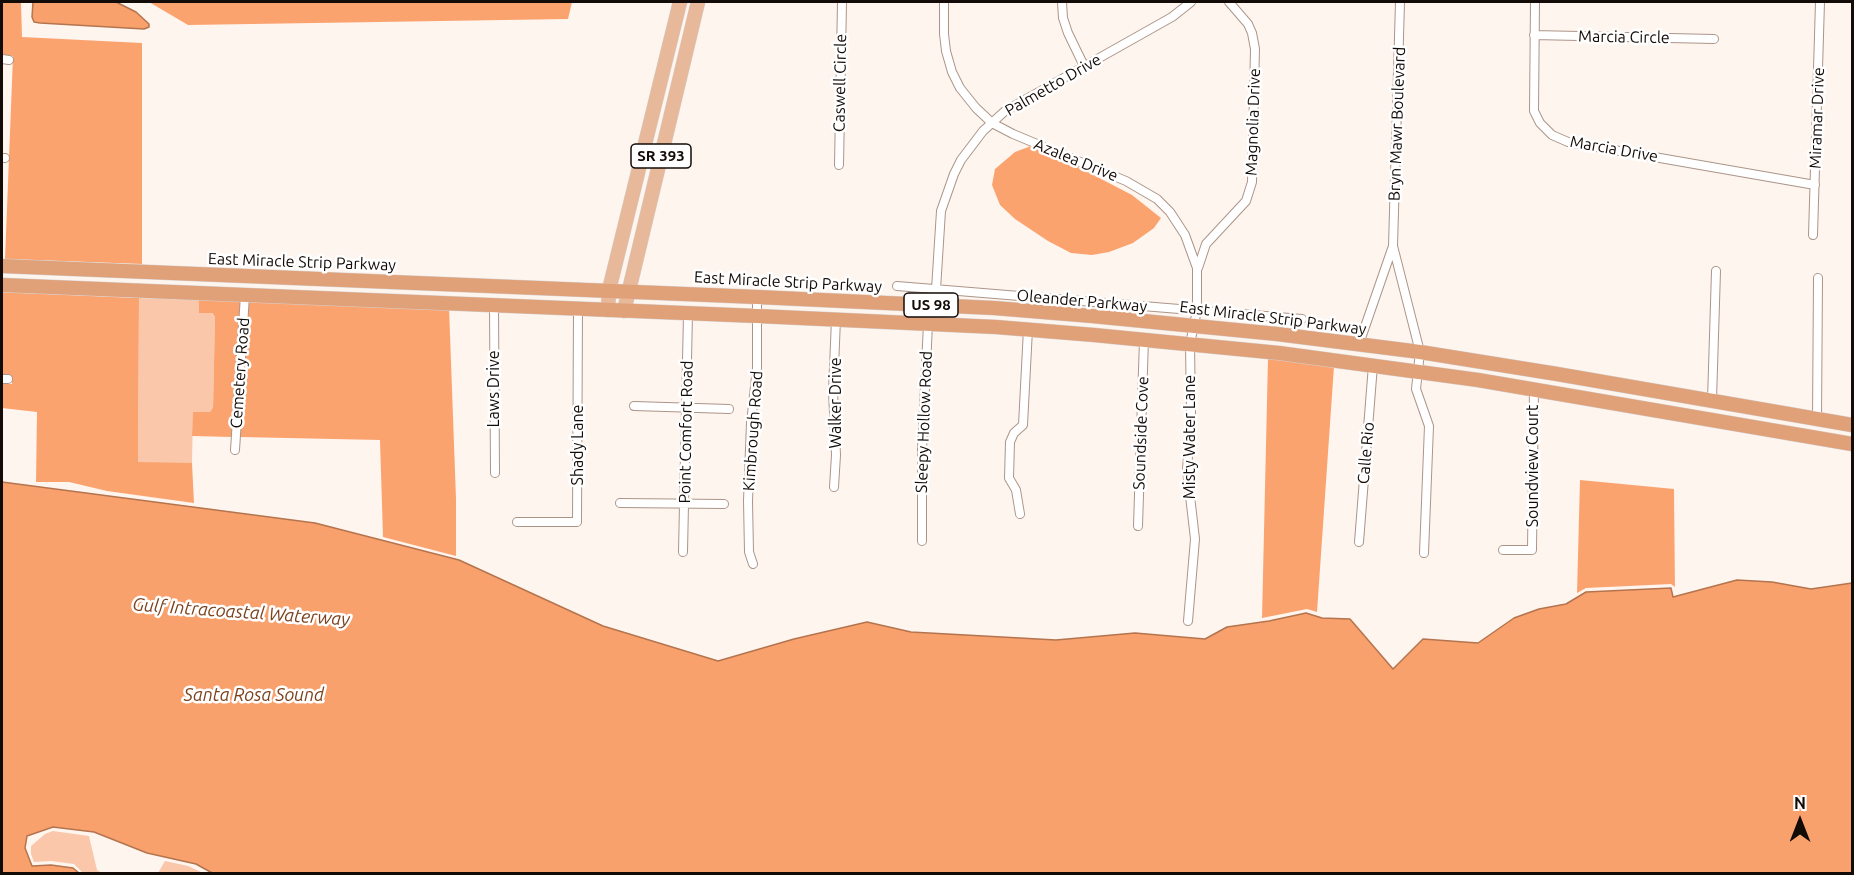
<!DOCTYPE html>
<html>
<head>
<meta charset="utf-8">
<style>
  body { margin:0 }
  #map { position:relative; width:1854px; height:875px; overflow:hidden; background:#fff5ef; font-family:Ubuntu,sans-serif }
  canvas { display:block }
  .frame { position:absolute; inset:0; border:3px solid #130b07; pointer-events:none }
  .north { position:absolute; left:1770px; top:791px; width:60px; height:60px; -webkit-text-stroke:4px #fff; paint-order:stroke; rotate:0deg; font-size:16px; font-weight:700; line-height:24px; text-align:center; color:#130b07 }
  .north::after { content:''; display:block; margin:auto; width:21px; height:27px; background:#130b07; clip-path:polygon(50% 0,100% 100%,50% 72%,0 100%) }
</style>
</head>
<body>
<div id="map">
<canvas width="1854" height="875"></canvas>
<div class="frame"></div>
<div class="north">N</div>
</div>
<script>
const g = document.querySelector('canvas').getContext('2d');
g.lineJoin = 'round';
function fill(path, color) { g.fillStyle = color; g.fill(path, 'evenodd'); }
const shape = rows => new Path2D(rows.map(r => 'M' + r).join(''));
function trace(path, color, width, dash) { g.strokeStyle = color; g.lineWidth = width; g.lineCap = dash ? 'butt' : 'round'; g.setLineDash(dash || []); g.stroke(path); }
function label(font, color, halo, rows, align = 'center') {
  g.font = font + ' Ubuntu,sans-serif'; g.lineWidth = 5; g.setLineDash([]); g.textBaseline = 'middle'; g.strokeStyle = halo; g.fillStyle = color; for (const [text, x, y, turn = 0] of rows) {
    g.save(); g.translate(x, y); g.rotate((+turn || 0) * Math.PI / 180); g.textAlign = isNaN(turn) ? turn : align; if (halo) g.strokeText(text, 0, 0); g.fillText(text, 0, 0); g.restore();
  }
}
const green = shape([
  [139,298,199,300,215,317,213,409,210,412,193,412,192,463,138,463],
  [53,831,89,836,97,870,102,873,83,873,74,864,51,861,34,862,31,854,31,846,45,834],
  [165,861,188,866,203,873,158,873]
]);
const forest = shape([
  [2,2,21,2,22,37,142,43,142,264,5,259,13,56,2,55],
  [149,2,572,2,568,19,188,25],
  [1031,146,1059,157,1132,195,1161,218,1154,228,1133,243,1109,252,1092,255,1071,253,1048,241,1015,219,1000,205,992,185,995,169,1015,152],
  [2,292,139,298,138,462,192,463,194,503,107,491,69,482,36,482,37,412,2,408,2,384,12,384,12,376,2,375],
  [199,300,241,301,232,437,192,436,193,412,210,412,213,408,215,317,212,313,199,313],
  [248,301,449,307,456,499,456,556,383,537,380,440,240,437],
  [1268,358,1334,366,1317,612,1307,609,1262,618],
  [1580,480,1674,489,1675,592,1675,587,1671,584,1586,588,1577,593]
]);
const water = shape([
  [33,2,116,2,136,12,149,24,149,27,144,29,40,23,34,22,32,17,33,2],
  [2,482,315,523,459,560,603,626,718,661,794,639,867,622,911,632,1056,640,1135,633,1205,639,1227,627,1269,621,1306,613,1322,618,1350,619,1393,669,1423,639,1478,643,1514,618,1539,609,1566,604,1586,592,1671,588,1673,597,1737,580,1772,582,1811,589,1852,583,1852,873,214,874,196,864,147,853,94,832,53,827,27,836,25,848,32,866,51,865,73,868,79,873,2,873,2,482]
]);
const minor = shape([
  [944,2,944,34,946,51,952,72,960,88,976,108,992,123,1013,134,1126,181,1157,199,1170,212,1185,235,1197,268,1197,310,1190,344,1191,413,1187,470,1195,539,1188,621],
  [1062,2,1063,18,1068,33,1084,66],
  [1400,2,1393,246,1420,352,1416,389,1429,426,1424,553],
  [1535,2,1534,111,1540,123,1552,135,1568,142,1815,185],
  [1534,35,1714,39],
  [2,59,9,60],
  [2,158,5,158],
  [839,165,842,2],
  [1813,235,1820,2],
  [1198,268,1206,244,1246,201,1252,182,1255,49,1252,33,1248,24,1229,2],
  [897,286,1302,319],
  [494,305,495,473],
  [1359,344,1393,246],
  [2,379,8,379],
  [1712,400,1716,271],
  [634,406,729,409],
  [1817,419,1818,278],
  [235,450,245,295],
  [834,487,836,455,833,392,836,319],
  [620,503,724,504],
  [1020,514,1016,490,1009,478,1010,442,1014,433,1023,425,1028,329],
  [517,522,577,522,578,308],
  [1138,526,1144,339],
  [922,541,922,449,928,324,933,315,935,305,941,211,954,174,961,160,983,131,1005,111,1172,17,1191,2],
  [1359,542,1373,365],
  [1503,550,1532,550,1534,389],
  [683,552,688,313],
  [753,564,749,552,748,501,751,423,757,368,757,297]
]);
const primary = shape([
  [608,310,609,290,680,2],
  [624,311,698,2]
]);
const trunk = shape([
  [2,266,757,297,994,308,1092,316,1277,334,1420,352,1557,374,1852,425],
  [2,285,757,316,996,327,1094,335,1279,353,1478,380,1852,444]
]);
const shields = [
  [661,156,60],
  [931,305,54]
];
const shieldNames = [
  ["SR 393",661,156],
  ["US 98",931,305]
];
const streetNames = [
  ["Marcia Circle",1624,37,1],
  ["Caswell Circle",840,83,-89],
  ["Palmetto Drive",1053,85,-30],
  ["Miramar Drive",1817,118,-88],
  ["Magnolia Drive",1253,122,-88],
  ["Bryn Mawr Boulevard",1397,124,-88],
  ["Marcia Drive",1614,149,10],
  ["Azalea Drive",1076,160,22],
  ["East Miracle Strip Parkway",302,262,2],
  ["East Miracle Strip Parkway",788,282,3],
  ["Oleander Parkway",1082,301,5],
  ["East Miracle Strip Parkway",1273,318,7],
  ["Cemetery Road",240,373,-86],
  ["Laws Drive",494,389,-90],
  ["Walker Drive",836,403,-90],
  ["Sleepy Hollow Road",924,422,-88],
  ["Kimbrough Road",753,431,-86],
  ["Point Comfort Road",686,432,-89],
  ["Soundside Cove",1141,433,-88],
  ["Misty Water Lane",1190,437,-90],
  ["Shady Lane",578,445,-90],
  ["Calle Rio",1366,453,-85],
  ["Soundview Court",1533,466,-90]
];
const waterNames = [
  ["Gulf Intracoastal Waterway",241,612,4],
  ["Santa Rosa Sound",254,695]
];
fill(green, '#fac7aa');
fill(forest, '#fba36f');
fill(water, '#f9a16d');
trace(water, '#b4744e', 1.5);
trace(minor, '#ac9588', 10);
trace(primary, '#d5d3d2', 15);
trace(trunk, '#d5d3d2', 15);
trace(minor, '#fff', 8);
trace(primary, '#e8b89a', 14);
trace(trunk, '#e0a078', 14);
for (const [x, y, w] of shields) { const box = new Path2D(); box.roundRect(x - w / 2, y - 12, w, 24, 4.5); g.fillStyle = '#fff'; g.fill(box); trace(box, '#130b07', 1.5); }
label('bold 15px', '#130b07', null, shieldNames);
label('16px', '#130b07', '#fff', streetNames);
label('italic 18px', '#7c431e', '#fff', waterNames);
</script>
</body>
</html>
